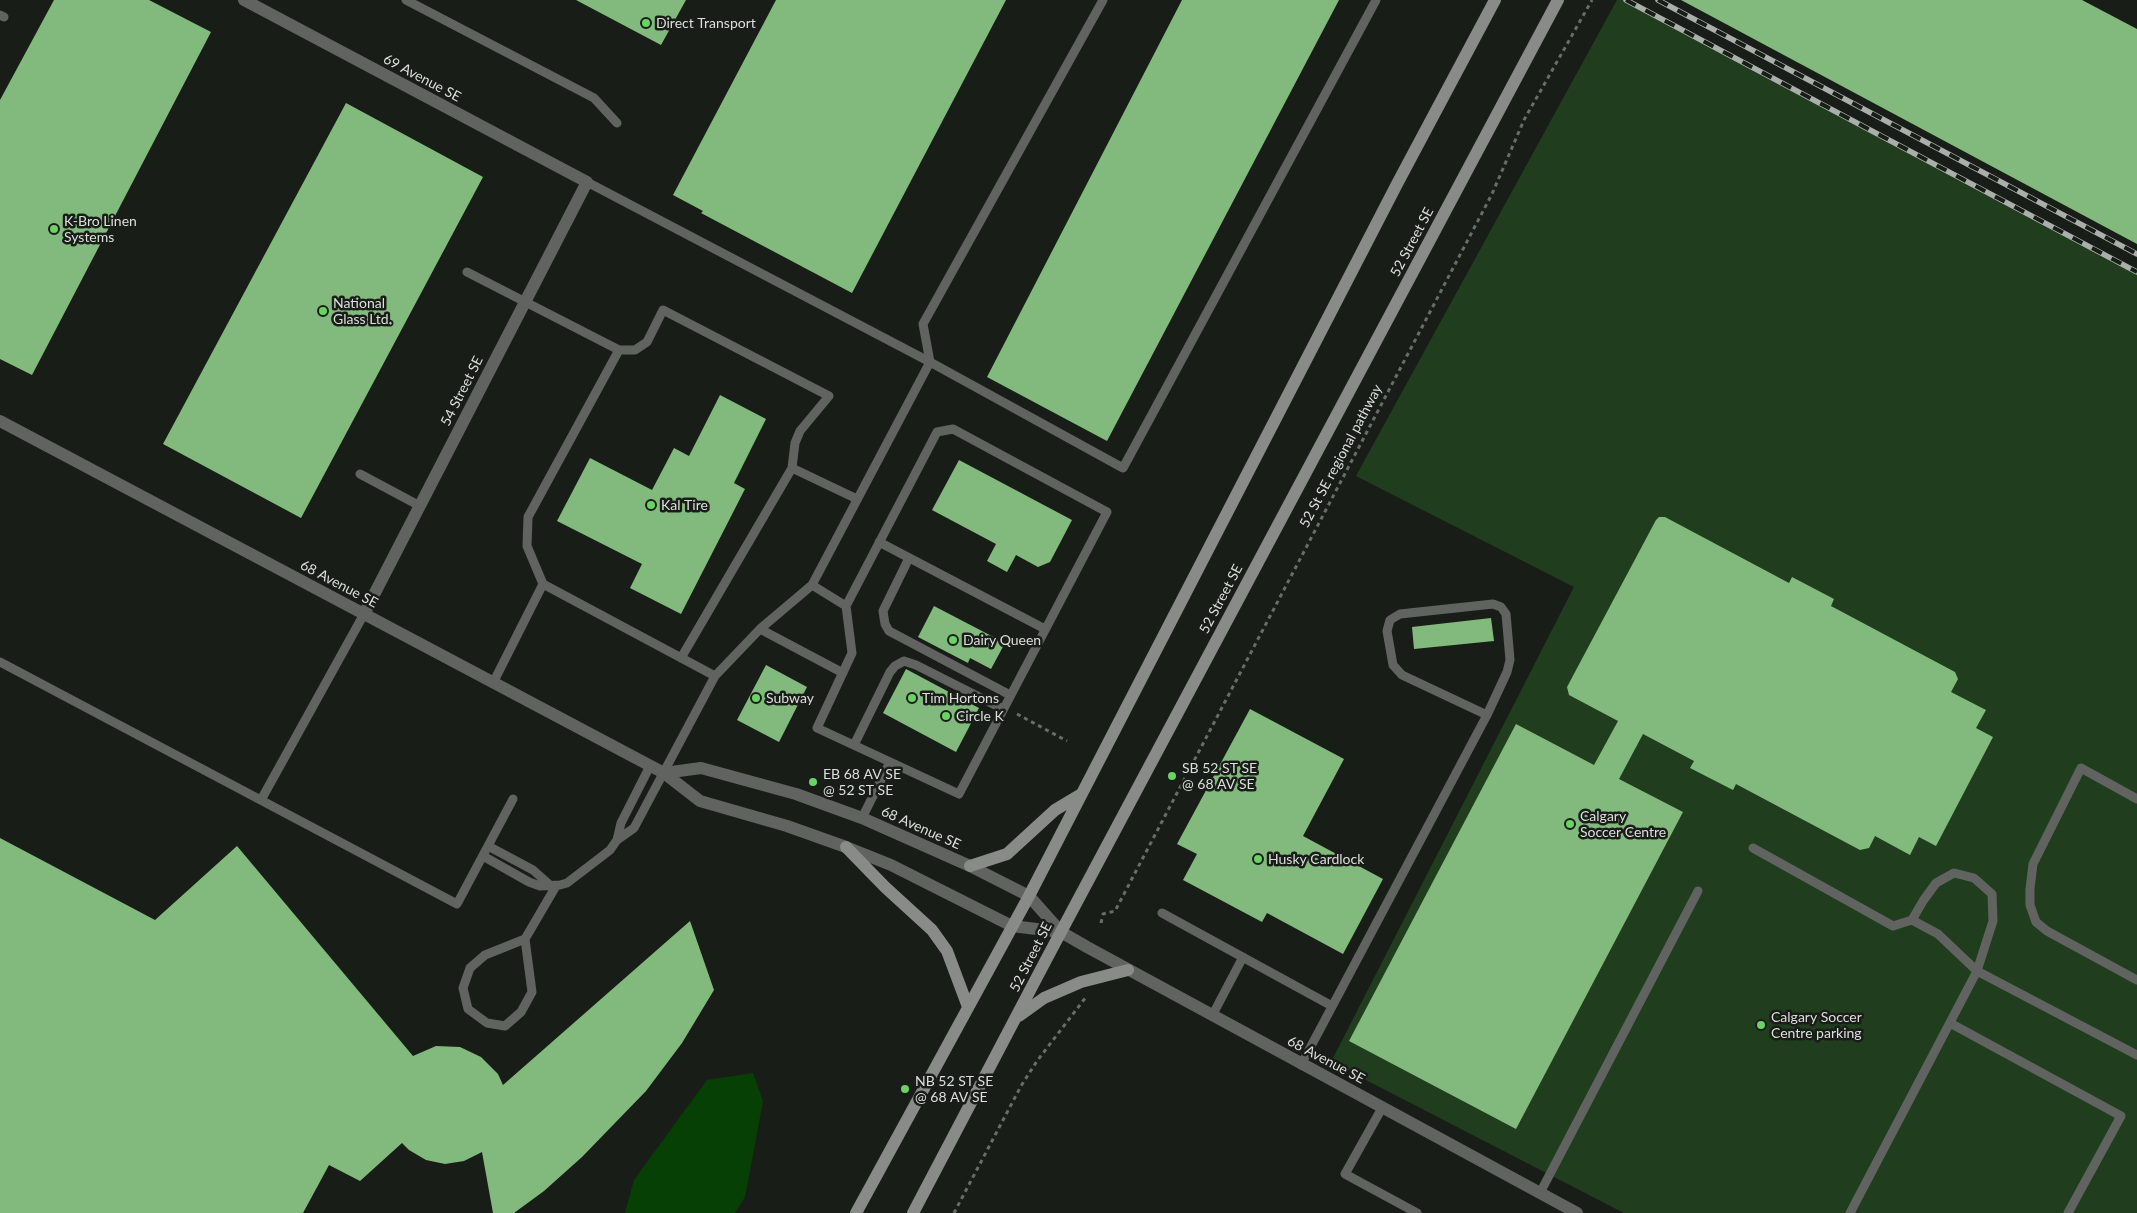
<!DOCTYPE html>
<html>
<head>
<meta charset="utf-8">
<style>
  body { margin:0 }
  canvas { display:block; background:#191d18 }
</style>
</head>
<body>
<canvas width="2137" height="1213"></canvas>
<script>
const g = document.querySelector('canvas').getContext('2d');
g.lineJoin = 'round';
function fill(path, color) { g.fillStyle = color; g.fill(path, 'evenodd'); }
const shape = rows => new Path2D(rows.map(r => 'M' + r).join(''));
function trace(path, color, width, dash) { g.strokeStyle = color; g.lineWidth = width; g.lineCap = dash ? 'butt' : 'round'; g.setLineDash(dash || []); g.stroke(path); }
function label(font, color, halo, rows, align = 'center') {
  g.font = font + ' Lato,sans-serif'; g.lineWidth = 5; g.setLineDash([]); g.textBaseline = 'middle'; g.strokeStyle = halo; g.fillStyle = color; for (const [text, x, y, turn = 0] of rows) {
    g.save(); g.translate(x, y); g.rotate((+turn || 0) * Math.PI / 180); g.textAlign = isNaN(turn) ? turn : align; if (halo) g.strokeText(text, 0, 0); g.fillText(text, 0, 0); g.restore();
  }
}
const green = shape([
  [1617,0,1628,0,2137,269,2137,1213,1624,1213,1331,1062,1574,587,1356,476]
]);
const water = shape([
  [753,1073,763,1101,745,1197,735,1213,625,1213,634,1180,707,1080]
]);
const building = shape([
  [54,0,149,0,211,32,32,375,0,359,0,100],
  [576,0,686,0,661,45],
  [776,0,1006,0,852,293,701,213,703,211,673,195],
  [1182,0,1339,0,1107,441,987,377],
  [1681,0,2082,0,2137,29,2137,244],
  [346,103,483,177,301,518,163,444],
  [720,395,766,419,734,483,745,489,681,614,630,588,642,564,557,521,590,458,652,490,674,448,689,456],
  [959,460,1072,520,1050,562,1038,567,1016,555,1007,572,987,561,996,544,932,510],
  [1659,517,1665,517,1789,583,1792,577,1834,599,1831,606,1955,672,1958,679,1951,692,1986,710,1976,728,1993,737,1936,846,1919,837,1910,855,1875,836,1869,848,1860,850,1736,784,1733,790,1690,768,1694,761,1643,734,1619,779,1683,812,1516,1129,1349,1041,1516,724,1594,765,1618,721,1569,695,1567,687,1656,520],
  [934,606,1005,643,991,669,970,658,968,663,918,637],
  [1491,618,1494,641,1414,649,1412,627],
  [766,665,807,687,779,742,737,720],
  [906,669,979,708,956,752,883,713],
  [1250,709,1344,759,1303,836,1383,879,1343,954,1267,913,1262,922,1183,880,1197,854,1177,844],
  [0,838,155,920,237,846,413,1056,436,1046,460,1047,481,1057,498,1074,503,1085,690,921,714,990,682,1043,646,1091,582,1157,544,1191,514,1213,493,1213,482,1152,464,1161,445,1164,426,1160,409,1150,402,1143,360,1181,329,1165,303,1213,0,1213]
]);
const path = shape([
  [1017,714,1067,741],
  [1101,923,1103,914,1115,911,1492,194,1524,120,1592,0],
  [954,1213,1021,1086,1037,1061,1086,997]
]);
const service = shape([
  [406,0,594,98,617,123],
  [0,15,4,17],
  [587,182,930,362,1123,468,1376,0],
  [467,272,619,350,528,517,527,546,543,584],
  [619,350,635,350,647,342,663,310,829,396,800,431,795,443,792,468],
  [953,429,1107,512,959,794,817,728,852,653,846,606,937,432,953,429],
  [360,474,420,506],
  [879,542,1045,629],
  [909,558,883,611,885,624,889,631,1010,695],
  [812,585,846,606],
  [760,629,843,673],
  [681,658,792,468,857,499],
  [0,662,457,904,513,799],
  [493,683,543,584,715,676],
  [854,745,890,672,895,666,904,661,916,665,1003,709],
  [650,766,621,823,617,840,634,828,715,676,760,629,812,585,930,362,923,324,1103,0],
  [2137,799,2081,768,2033,864,2030,889,2030,905,2036,922,2047,931,2137,980],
  [261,800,364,614],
  [862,818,890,762],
  [488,846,533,870,551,886],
  [1753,848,1893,926,1912,920,1938,934,1977,971,2137,1055],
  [483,856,529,882,540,886,560,885,567,883,601,857,610,850,617,840],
  [1162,913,1332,1006],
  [525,939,532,992,521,1012,505,1026,487,1023,468,1009,463,988,470,968,485,955,525,939,556,886],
  [1212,1016,1243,957],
  [1950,1023,2121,1116,2068,1213],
  [1301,1065,1487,715,1507,672,1510,660,1506,614,1501,607,1493,604,1400,614,1390,620,1387,631,1393,665,1402,675,1487,715],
  [1382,1108,1345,1174,1417,1213],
  [1540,1193,1698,891],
  [1850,1213,1977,971,1993,921,1992,894,1974,878,1954,873,1936,883,1923,901,1912,920]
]);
const minor = shape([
  [244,0,587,182,364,614],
  [0,421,664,773,700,801,787,826,846,847,891,865,1012,926,1061,932],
  [664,773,701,768,796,794,862,818,970,866,1029,896,1061,932,1087,947,1577,1213]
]);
const secondary = shape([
  [846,847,885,887,932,930,947,951,968,1007],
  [970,866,1007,854,1055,810,1080,795],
  [1019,1016,1044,998,1081,982,1128,970],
  [856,1213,1029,896,1397,184,1495,0],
  [913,1213,1047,958,1558,0]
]);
const rail = shape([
  [1626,0,2137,272],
  [1658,0,2137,254]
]);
const markers = [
  [646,23,5,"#6bd363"],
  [54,229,5,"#6bd363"],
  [323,311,5,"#6bd363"],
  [651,505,5,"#6bd363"],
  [953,640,5,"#6bd363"],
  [756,698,5,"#6bd363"],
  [912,698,5,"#6bd363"],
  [946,716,5,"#6bd363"],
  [1172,776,5,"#6bd363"],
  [813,782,5,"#6bd363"],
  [1570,824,5,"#6bd363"],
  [1258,859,5,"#6bd363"],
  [1761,1025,5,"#6bd363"],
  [905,1089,5,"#6bd363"]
];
const poiNames = [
  ["Direct Transport",656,23],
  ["K-Bro Linen",64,221],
  ["Systems",64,237],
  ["National",333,303],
  ["Glass Ltd.",333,319],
  ["Kal Tire",661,505],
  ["Dairy Queen",963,640],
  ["Subway",766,698],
  ["Tim Hortons",922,698],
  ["Circle K",956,716],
  ["SB 52 ST SE",1182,768],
  ["@ 68 AV SE",1182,784],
  ["EB 68 AV SE",823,774],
  ["@ 52 ST SE",823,790],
  ["Calgary",1580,816],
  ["Soccer Centre",1580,832],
  ["Husky Cardlock",1268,859],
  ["Calgary Soccer",1771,1017],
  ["Centre parking",1771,1033],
  ["NB 52 ST SE",915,1081],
  ["@ 68 AV SE",915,1097]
];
const streetNames = [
  ["69 Avenue SE",422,78,28],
  ["52 Street SE",1412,242,-62],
  ["54 Street SE",462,391,-63],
  ["52 St SE regional pathway",1341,456,-62],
  ["68 Avenue SE",339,584,28],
  ["52 Street SE",1221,599,-62],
  ["68 Avenue SE",921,828,24],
  ["52 Street SE",1031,957,-63],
  ["68 Avenue SE",1326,1060,28]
];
fill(green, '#203e1e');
fill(water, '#064004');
fill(building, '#82ba7d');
trace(path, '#696d68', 3, [4, 4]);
trace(service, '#606360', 9);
trace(minor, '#606360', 12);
trace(secondary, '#888b87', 12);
trace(rail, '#abafab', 5.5);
trace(rail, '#191d18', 4, [11]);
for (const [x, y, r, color] of markers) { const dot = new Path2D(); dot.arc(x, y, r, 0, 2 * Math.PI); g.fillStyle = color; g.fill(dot); trace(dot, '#191d18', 2); }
label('14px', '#dcdfdc', '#191d18', poiNames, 'left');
label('14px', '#dcdfdc', '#191d18', streetNames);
</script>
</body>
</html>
